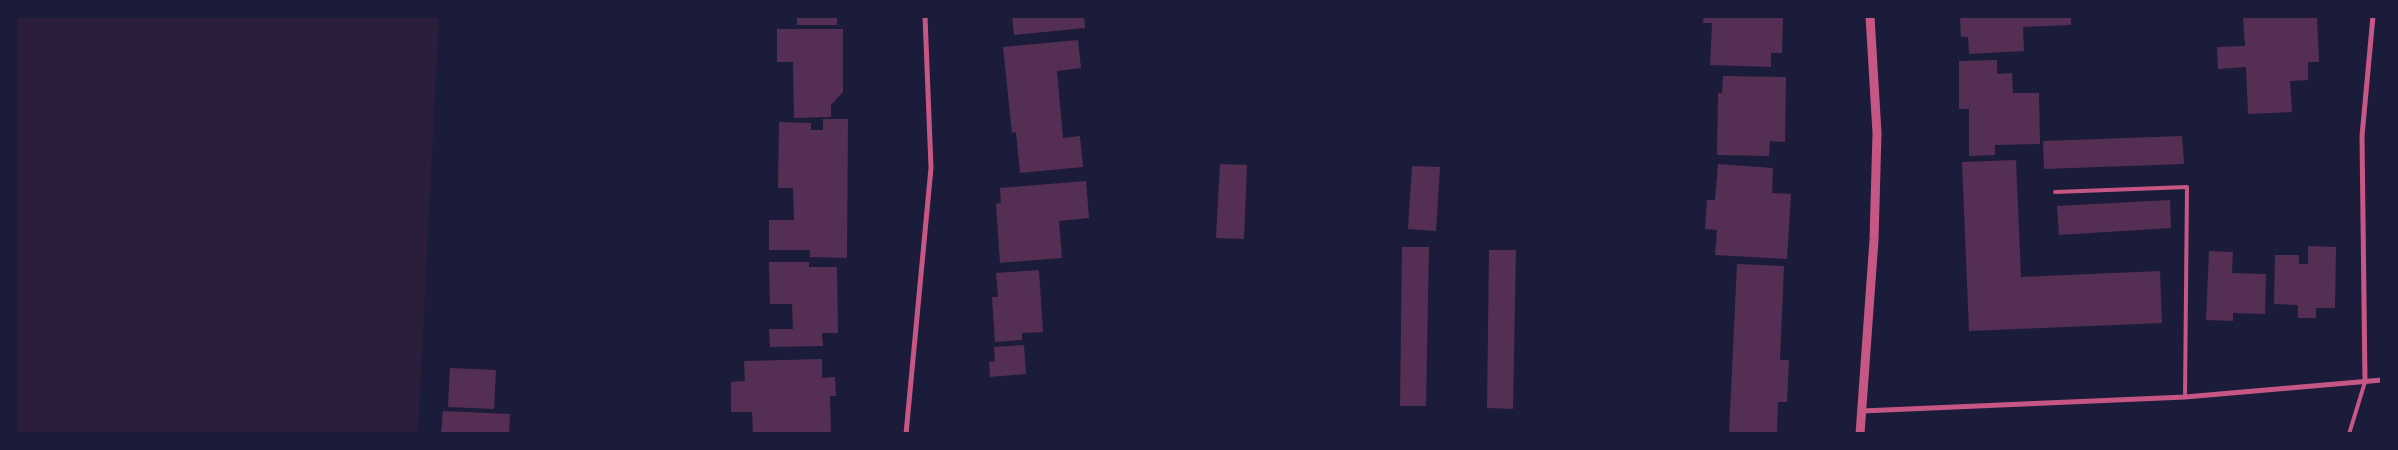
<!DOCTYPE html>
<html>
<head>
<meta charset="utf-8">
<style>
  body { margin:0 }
  #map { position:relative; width:2398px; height:450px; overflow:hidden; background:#1b1b3a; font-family:"PT Serif",serif }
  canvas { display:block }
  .frame { position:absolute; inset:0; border:18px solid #1b1b3a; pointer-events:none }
</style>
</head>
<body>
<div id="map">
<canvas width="2398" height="450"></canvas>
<div class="frame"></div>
</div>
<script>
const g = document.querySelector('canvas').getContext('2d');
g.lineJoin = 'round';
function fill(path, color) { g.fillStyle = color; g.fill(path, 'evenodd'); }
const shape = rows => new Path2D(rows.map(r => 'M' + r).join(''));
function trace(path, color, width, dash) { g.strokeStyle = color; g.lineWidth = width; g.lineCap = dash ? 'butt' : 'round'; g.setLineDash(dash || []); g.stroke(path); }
const green = shape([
  [16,16,439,16,418,434,16,434]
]);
const building = shape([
  [797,16,837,16,837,25,797,25],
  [1012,16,1084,16,1085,28,1014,35],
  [1704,16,1783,16,1782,53,1771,53,1771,67,1710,65,1712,23,1703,23],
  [1960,16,2071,16,2071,25,2023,27,2024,51,1969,54,1968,37,1961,37],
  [2243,16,2317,16,2319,62,2308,62,2308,80,2290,81,2292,112,2248,114,2246,67,2218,69,2217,47,2245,46],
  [777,29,843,29,843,92,831,105,831,117,794,118,793,62,777,62],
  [1078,40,1081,68,1057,71,1063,138,1080,136,1083,167,1020,173,1016,132,1012,133,1003,47],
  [1997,60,1997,74,2012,73,2013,93,2039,93,2040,144,1995,145,1995,155,1969,156,1969,109,1959,109,1959,61],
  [1723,76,1786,77,1785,142,1770,141,1769,156,1717,155,1718,93,1722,93],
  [823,119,848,119,847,258,810,257,810,250,769,250,769,220,794,220,793,188,778,188,779,122,811,123,811,130,823,130],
  [2182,136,2184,164,2044,169,2043,141],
  [2016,160,2021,277,2160,271,2162,323,1969,331,1962,162],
  [1220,164,1247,165,1244,239,1216,238],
  [1718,164,1773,168,1772,193,1791,194,1787,259,1715,255,1717,230,1705,229,1707,200,1715,200],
  [1412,166,1440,167,1436,231,1408,229],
  [1086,181,1089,218,1059,221,1062,258,1000,263,996,204,1001,203,1000,188],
  [2170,200,2171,228,2059,235,2057,206],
  [2308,246,2336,247,2335,308,2316,308,2316,318,2298,318,2298,305,2274,304,2275,255,2299,255,2299,264,2308,264],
  [1402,247,1429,247,1426,406,1400,406],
  [1489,250,1516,250,1513,409,1487,408],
  [2209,251,2233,252,2232,273,2266,274,2265,314,2233,313,2233,321,2206,320],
  [769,262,809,262,809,267,837,267,838,333,822,333,823,346,770,347,769,329,793,329,792,304,770,304],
  [1737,264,1784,266,1780,360,1789,360,1787,402,1778,402,1777,434,1729,434],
  [1039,270,1043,332,1022,333,1022,340,995,342,992,297,998,297,996,273],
  [1024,345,1026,374,990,377,989,362,995,361,994,347],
  [822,359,822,378,835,377,836,396,830,396,831,434,753,434,752,412,731,412,731,382,745,381,744,361],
  [450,368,496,370,494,409,448,407],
  [443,411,510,414,509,434,441,434]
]);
const service = shape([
  [2055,192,2187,187,2185,397],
  [2349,434,2365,382]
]);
const minor = shape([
  [2365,382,2362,136,2373,16],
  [1862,411,2185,397,2382,380],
  [906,434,931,168,925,16]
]);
const tertiary = shape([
  [1860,434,1874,240,1877,133,1870,16]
]);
fill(green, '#2a1e3b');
fill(building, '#542f53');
trace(service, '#c65784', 4);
trace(minor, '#c65784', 5);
trace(tertiary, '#c65784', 9);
</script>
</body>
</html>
